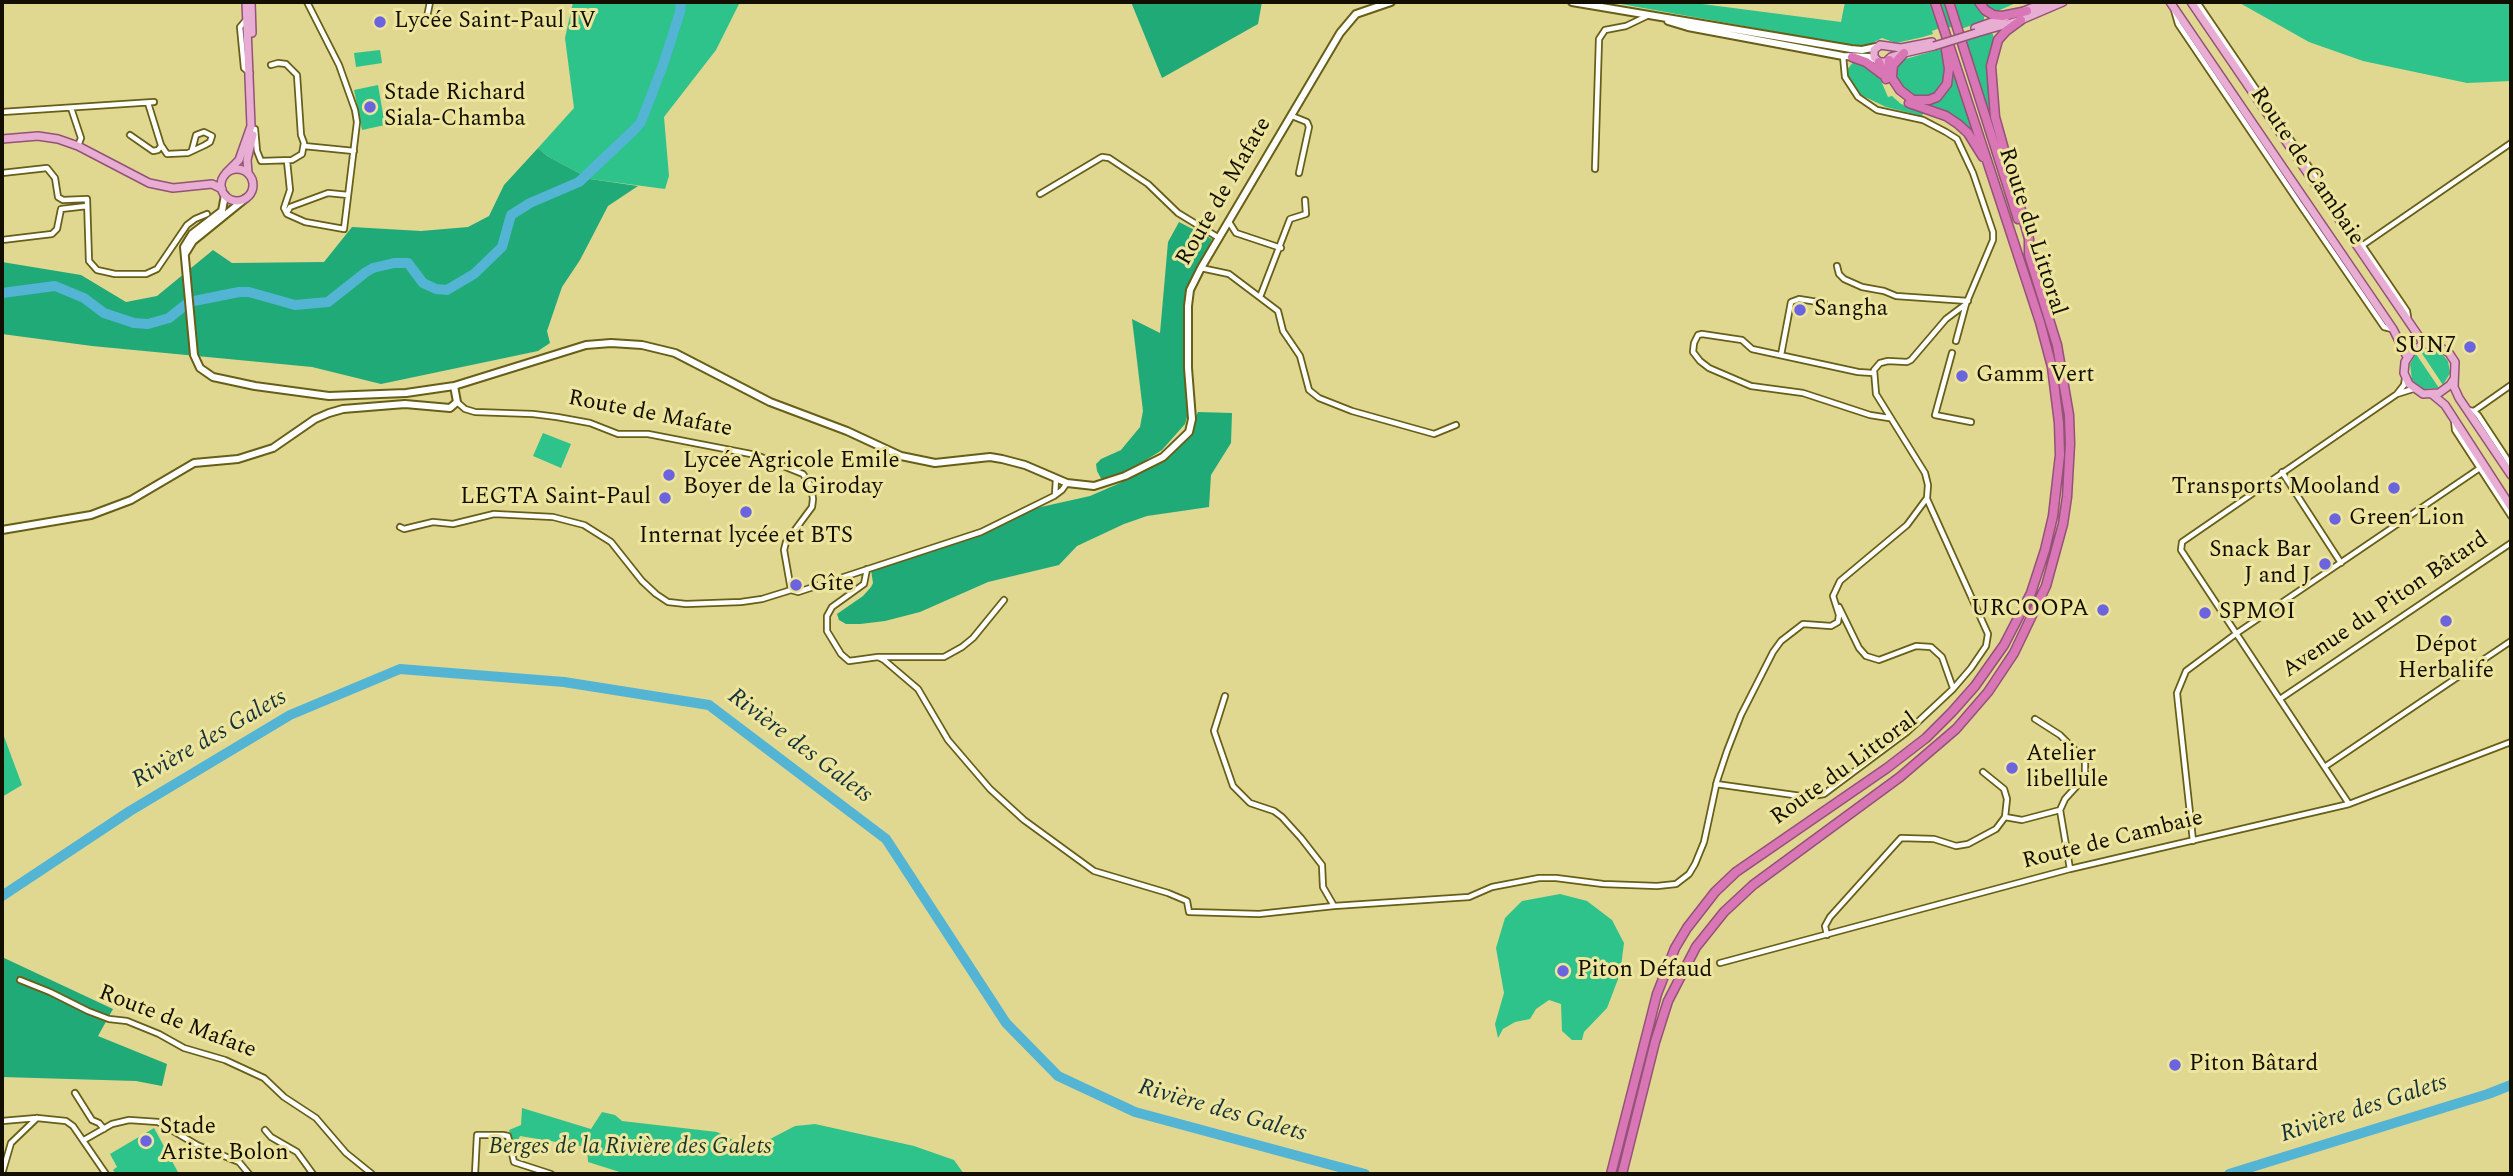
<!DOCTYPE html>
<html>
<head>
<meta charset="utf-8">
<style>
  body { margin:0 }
  #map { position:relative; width:2513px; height:1176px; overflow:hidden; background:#e0d791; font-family:Spectral,serif }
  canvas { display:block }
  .frame { position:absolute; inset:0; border:4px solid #120f00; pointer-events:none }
</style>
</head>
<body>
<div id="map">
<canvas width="2513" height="1176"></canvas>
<div class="frame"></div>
</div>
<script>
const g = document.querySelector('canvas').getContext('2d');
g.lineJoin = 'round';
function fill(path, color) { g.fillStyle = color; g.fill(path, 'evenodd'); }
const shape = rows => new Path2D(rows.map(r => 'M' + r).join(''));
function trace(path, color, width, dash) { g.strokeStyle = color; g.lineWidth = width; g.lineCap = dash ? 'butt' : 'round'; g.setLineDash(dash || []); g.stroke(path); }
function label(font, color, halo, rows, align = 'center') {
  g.font = font + ' Spectral,serif'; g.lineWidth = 6; g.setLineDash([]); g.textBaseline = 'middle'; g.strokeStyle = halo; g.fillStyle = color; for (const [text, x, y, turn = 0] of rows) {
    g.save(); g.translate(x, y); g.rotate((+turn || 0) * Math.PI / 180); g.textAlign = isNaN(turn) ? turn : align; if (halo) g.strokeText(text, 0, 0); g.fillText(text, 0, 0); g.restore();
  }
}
const green = shape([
  [573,2,740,2,716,50,664,117,669,176,665,189,590,179,547,156,538,148,574,108,565,38],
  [1610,2,1687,2,1841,22,1845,2,2018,2,1984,17,1984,21,1955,31,1953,27,1940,28,1932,31,1933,34,1923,37,1896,43,1882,38,1867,46,1843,44],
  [2238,2,2511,2,2511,81,2467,83,2363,61,2309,42],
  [1988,33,1993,34,1994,40,1988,82,1991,123,1964,41],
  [1944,48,1948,65,1945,83,1934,95,1919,98,1911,95,1900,84,1895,69,1902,60],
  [380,50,382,63,356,67,354,53],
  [1854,61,1864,64,1879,76,1888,97,1892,96,1901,104,1924,112,1922,116,1886,107,1861,95,1854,86,1846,71],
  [1954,71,1976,137,1975,137,1923,104,1943,96,1951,84],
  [378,85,385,125,362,130,354,90],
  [2429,350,2440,352,2448,361,2450,373,2443,385,2421,352],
  [2416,354,2439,388,2424,389,2412,380,2410,364],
  [543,433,571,444,561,468,533,456],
  [2,731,22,785,2,797],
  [1560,894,1587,901,1612,920,1624,943,1620,974,1607,1008,1584,1032,1582,1040,1572,1040,1562,1031,1561,1004,1549,1000,1536,1009,1530,1019,1515,1022,1503,1029,1498,1038,1495,1024,1504,993,1496,948,1505,918,1522,901],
  [522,1108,591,1129,602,1112,615,1115,622,1121,717,1132,751,1149,795,1126,815,1124,914,1146,954,1160,964,1174,626,1174,588,1162,587,1147,520,1136,515,1147,509,1130,521,1125],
  [154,1128,179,1174,116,1174,113,1170,117,1167,110,1154]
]);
const forest = shape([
  [1131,2,1262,2,1258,24,1162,78],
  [538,148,547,156,590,179,638,186,608,206,580,260,562,287,547,331,550,343,538,351,381,384,312,367,92,346,2,334,2,262,81,275,126,302,157,296,213,250,232,263,324,262,352,227,421,231,468,227,489,216,504,185],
  [1179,222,1212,239,1188,293,1190,407,1185,424,1162,450,1143,462,1103,482,1097,471,1096,464,1101,459,1121,450,1140,427,1143,411,1132,319,1160,333,1168,242],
  [1198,412,1232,413,1231,443,1211,475,1209,507,1147,516,1124,524,1077,546,1059,565,988,582,920,612,885,621,860,624,846,624,839,620,837,614,863,596,871,587,873,583,871,570,975,537,1032,509,1090,496,1120,483,1153,462,1189,430],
  [2,957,113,1009,98,1036,167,1064,162,1086,136,1081,2,1077]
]);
const river = shape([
  [2,293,55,286,84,298,104,313,134,323,148,324,169,318,189,302,239,292,249,292,295,305,328,302,366,272,373,268,394,263,408,263,423,283,436,289,447,290,474,274,502,247,511,215,530,203,579,182,636,128,641,122,663,65,680,12,681,2],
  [2,896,130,811,290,715,400,669,564,682,709,705,886,839,1006,1023,1058,1076,1135,1112,1365,1174],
  [2229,1174,2488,1094,2511,1085]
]);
const street = shape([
  [2197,2,2407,311,2408,317],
  [2174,10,2178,24,2301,206,2384,327,2392,329],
  [246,20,240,27,244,68,250,73],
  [423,21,427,17,430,2],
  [1843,56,1845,77,1858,97,1877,110,1923,120,1946,132,1957,139,1973,173,1993,232,1993,240,1966,304,1956,341],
  [148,103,161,145,167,154,188,153,205,145,210,142,212,136,204,132,196,135,192,150],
  [71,108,81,138,78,146],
  [2,112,154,102],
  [1292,116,1307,122,1309,127,1299,173],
  [255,129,257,151,261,161,292,160,302,154,304,143,301,135,297,75,286,64,278,63,271,65],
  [130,135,153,151,158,150,161,146],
  [304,146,354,151],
  [287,161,290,190,284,208,287,214,305,222,344,229,357,122,355,110,339,65,307,2],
  [1595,169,1599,39,1605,30,1626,26,1647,16],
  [2,173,47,168,55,178,58,197,63,200,87,199,89,261,97,270,115,274,146,274,157,269,187,225,195,219,207,214],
  [1040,194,1102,157,1109,158,1148,184,1178,213,1219,238],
  [287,213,290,207,328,193,348,195],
  [1229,222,1236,233,1281,248],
  [2,240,52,234,57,229,61,209,87,206],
  [2363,245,2511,143],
  [1837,266,1839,274,1844,279,1862,287,1884,291,1896,296,1968,301],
  [1201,268,1229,274,1278,311,1283,331,1300,356,1309,390,1319,398,1352,411,1434,434,1456,425],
  [1260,297,1290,219,1306,214,1305,200],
  [1952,353,1935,415,1971,422],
  [1781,355,1791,302,1799,299,1824,303],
  [1873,373,1858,372,1752,349,1742,340,1702,334,1698,335,1694,343,1693,352,1700,361,1709,368,1751,386,1803,393,1870,415,1889,418],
  [2397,394,2413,389],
  [457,402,465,409,475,412,533,414,557,417,590,423,618,434,648,434,756,455,803,474,811,486,813,499,812,507,786,542,784,550,791,590],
  [2467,410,2474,411,2478,415,2511,465],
  [2474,411,2511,385],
  [2454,420,2455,430,2511,516],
  [2282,472,2341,563],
  [1055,495,1056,479],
  [400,527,404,529,433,522,453,524,494,514,553,517,584,525,611,542,642,581,656,594,668,602,686,604,741,602,762,599,791,590],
  [867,569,864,584,832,607,827,616,827,631,841,654,849,661,878,657,884,660,918,689,948,740,990,789,1024,820,1094,871,1168,893,1187,901,1189,912,1259,914,1334,906],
  [791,590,798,592,981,532,1054,496,1062,490,1067,483],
  [1839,607,1859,648,1866,656,1879,660,1916,646,1931,647,1942,657,1953,688],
  [879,657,944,657,962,647,973,638,1004,600],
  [1225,696,1214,731,1233,786,1250,803,1274,811,1282,817,1301,838,1322,865,1323,887,1334,906,1469,897,1492,887,1539,878,1556,878,1603,884,1657,886,1676,884,1689,874,1695,864,1704,842,1717,781,1727,751,1741,715,1773,652,1781,641,1803,624,1831,626,1838,622,1839,615,1833,596,1840,581,1907,525,1927,498,1928,485,1925,473,1876,394,1874,370,1880,363,1888,361,1907,362,1911,360,1946,319,1966,304],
  [2280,699,2511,543],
  [2035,719,2060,735,2085,760,2085,777,2065,799,2060,810,2070,869],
  [2326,766,2511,641],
  [1983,772,2004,789,2007,799,2005,817],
  [1716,784,1808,797,1824,794,1907,732,1953,689,1971,668,1986,646,1988,634,1927,499],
  [2349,804,2181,550,2182,542,2397,394,2404,385,2405,379],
  [2193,841,2178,703,2177,693,2186,671,2237,633,2480,468],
  [1827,935,1825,926,1830,917,1901,838,1934,839,1956,846,1968,844,1996,829,2005,817,2022,820,2060,810],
  [1720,963,2070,869,2349,804,2511,742],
  [20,980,50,992,88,1011,109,1019,127,1021,159,1034,184,1048,225,1060,264,1078,284,1097,316,1118,346,1153,372,1174],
  [75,1093,92,1120,99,1123,104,1129],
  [2,1121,37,1118,66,1121,73,1126,106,1174],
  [265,1130,271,1137,297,1152,313,1174],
  [84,1140,112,1124,129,1120,158,1122,197,1145,239,1162,249,1174],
  [2,1174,11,1143,37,1118],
  [475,1174,477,1135,503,1135,508,1136,514,1162,551,1174]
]);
const secondary = shape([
  [1572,2,1851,49,1862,50,1876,47],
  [1668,21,1688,27,1843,56,1869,57,1876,60],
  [225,195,222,211,192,234,184,247,194,355,200,368,213,377,255,386,329,396,406,393,454,386,586,345,611,343,642,345,675,353,770,402,847,431,901,456,935,463,990,457,1002,459,1025,465,1067,483,1094,486,1125,476,1163,457,1189,432,1192,419,1188,368,1188,306,1190,290,1201,268,1340,33,1356,14,1391,2],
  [185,254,193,241,246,198],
  [2,530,91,515,131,500,194,463,238,459,273,448,315,419,329,413,343,409,405,404,450,408,457,402,454,386]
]);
const primary = shape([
  [251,2,252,33],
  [2170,2,2393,329,2407,357],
  [2191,2,2424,344],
  [2024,11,2046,2],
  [1975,28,2006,17],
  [1976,33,2021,20,2063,2],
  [1932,42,1901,48,1880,45,1874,50,1874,57,1879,62,1886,62,1891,57,1904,53,1934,46],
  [2,139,38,136,58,139,78,146,149,183,173,188,212,184,222,189],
  '221 185a16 16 0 1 1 32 0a16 16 0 1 1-32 0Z',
  [248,172,247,160,253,135],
  [226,173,239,160,251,126,246,2],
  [2454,379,2450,385,2439,393,2423,394,2409,384,2404,373,2405,362,2412,351,2424,344,2435,344,2449,353,2455,362,2454,387,2459,398,2511,475],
  [2433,395,2445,405,2511,507]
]);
const highway = shape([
  [1949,2,2018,219],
  [1979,2,1985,10,1993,15,2002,16,2027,11],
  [1852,57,1866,62,1882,74],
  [1889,60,1888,72,1900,90,1913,100,1929,100,1937,97,1947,84,1949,69,1946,50],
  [1879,62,1886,79],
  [1892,76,1893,65,1904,53],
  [1909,103,1946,116,1958,124,1968,133,1983,157],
  [1611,1174,1657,994,1675,948,1687,928,1715,892,1736,872,1887,768,1926,738,1952,712,1975,686,2004,645,2031,593,2045,550,2053,516,2060,455,2059,423,2052,367,2040,322,1935,2],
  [1622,1174,1655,1042,1668,1001,1696,947,1724,912,1753,885,1900,777,1956,729,1988,692,2014,653,2046,586,2063,524,2067,497,2070,444,2069,415,2057,345,2029,255,2029,239,1995,117,1991,66,1998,40,2006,31,2021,20]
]);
const primaryBridge = shape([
  [1934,46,1976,33]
]);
const markers = [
  [380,22,7,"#6c64de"],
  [370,107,7,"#6c64de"],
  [1800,310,7,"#6c64de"],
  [2470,347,7,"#6c64de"],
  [1962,376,7,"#6c64de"],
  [669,475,7,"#6c64de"],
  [2394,488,7,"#6c64de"],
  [665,498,7,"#6c64de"],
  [746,512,7,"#6c64de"],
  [2335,519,7,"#6c64de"],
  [2325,564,7,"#6c64de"],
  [796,585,7,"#6c64de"],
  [2103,610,7,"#6c64de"],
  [2205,613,7,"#6c64de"],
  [2446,621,7,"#6c64de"],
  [2012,768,7,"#6c64de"],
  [1563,971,7,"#6c64de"],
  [2175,1065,7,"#6c64de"],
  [146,1141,7,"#6c64de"]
];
const poiNames = [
  ["Lycée Saint-Paul IV",394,22],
  ["Stade Richard",384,94],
  ["Siala-Chamba",384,120],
  ["Sangha",1814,310],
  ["SUN7",2456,347,"right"],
  ["Gamm Vert",1976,376],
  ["Lycée Agricole Emile",683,462],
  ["Boyer de la Giroday",683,488],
  ["Transports Mooland",2380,488,"right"],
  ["LEGTA Saint-Paul",651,498,"right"],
  ["Green Lion",2349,519],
  ["Internat lycée et BTS",746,537,"center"],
  ["Snack Bar",2311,551,"right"],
  ["J and J",2311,577,"right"],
  ["Gîte",810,585],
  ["URCOOPA",2089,610,"right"],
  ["SPMOI",2219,613],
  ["Dépot",2446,646,"center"],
  ["Herbalife",2446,672,"center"],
  ["Atelier",2026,755],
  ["libellule",2026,781],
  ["Piton Défaud",1577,971],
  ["Piton Bâtard",2189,1065],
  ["Stade",160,1128],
  ["Ariste Bolon",160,1154]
];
const streetNames = [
  ["Route de Cambaie",2306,167,56],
  ["Route de Mafate",1225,192,-60],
  ["Route du Littoral",2031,232,72],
  ["Route de Mafate",650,415,11],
  ["Avenue du Piton Bâtard",2386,606,-34],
  ["Route du Littoral",1845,770,-36],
  ["Route de Cambaie",2113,841,-14],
  ["Route de Mafate",177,1023,21]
];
const parkNames = [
  ["Berges de la Rivière des Galets",630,1148]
];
const waterNames = [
  ["Rivière des Galets",210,740,-30],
  ["Rivière des Galets",799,747,37],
  ["Rivière des Galets",2364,1110,-18],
  ["Rivière des Galets",1222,1112,16]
];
fill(green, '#2dc38a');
fill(forest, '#20aa77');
trace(river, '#53b4d4', 10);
trace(street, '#675f17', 8);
trace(secondary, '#675f17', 10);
trace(primary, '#935276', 10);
trace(highway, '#935276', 11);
trace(street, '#fff', 4.5);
trace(secondary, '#fff', 6);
trace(primary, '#e8add3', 7);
trace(highway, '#d976b6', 8);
trace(primaryBridge, '#935276', 10, []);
trace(primaryBridge, '#e8add3', 7);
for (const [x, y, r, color] of markers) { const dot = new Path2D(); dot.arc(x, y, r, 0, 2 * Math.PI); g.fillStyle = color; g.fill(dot); trace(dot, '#ede49e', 2.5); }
label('23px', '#120f00', '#ede49e', poiNames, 'left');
label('23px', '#120f00', '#ede49e', streetNames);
label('italic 23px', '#193327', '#ede49e', parkNames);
label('italic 24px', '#13313b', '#ede49e', waterNames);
</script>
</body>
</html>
